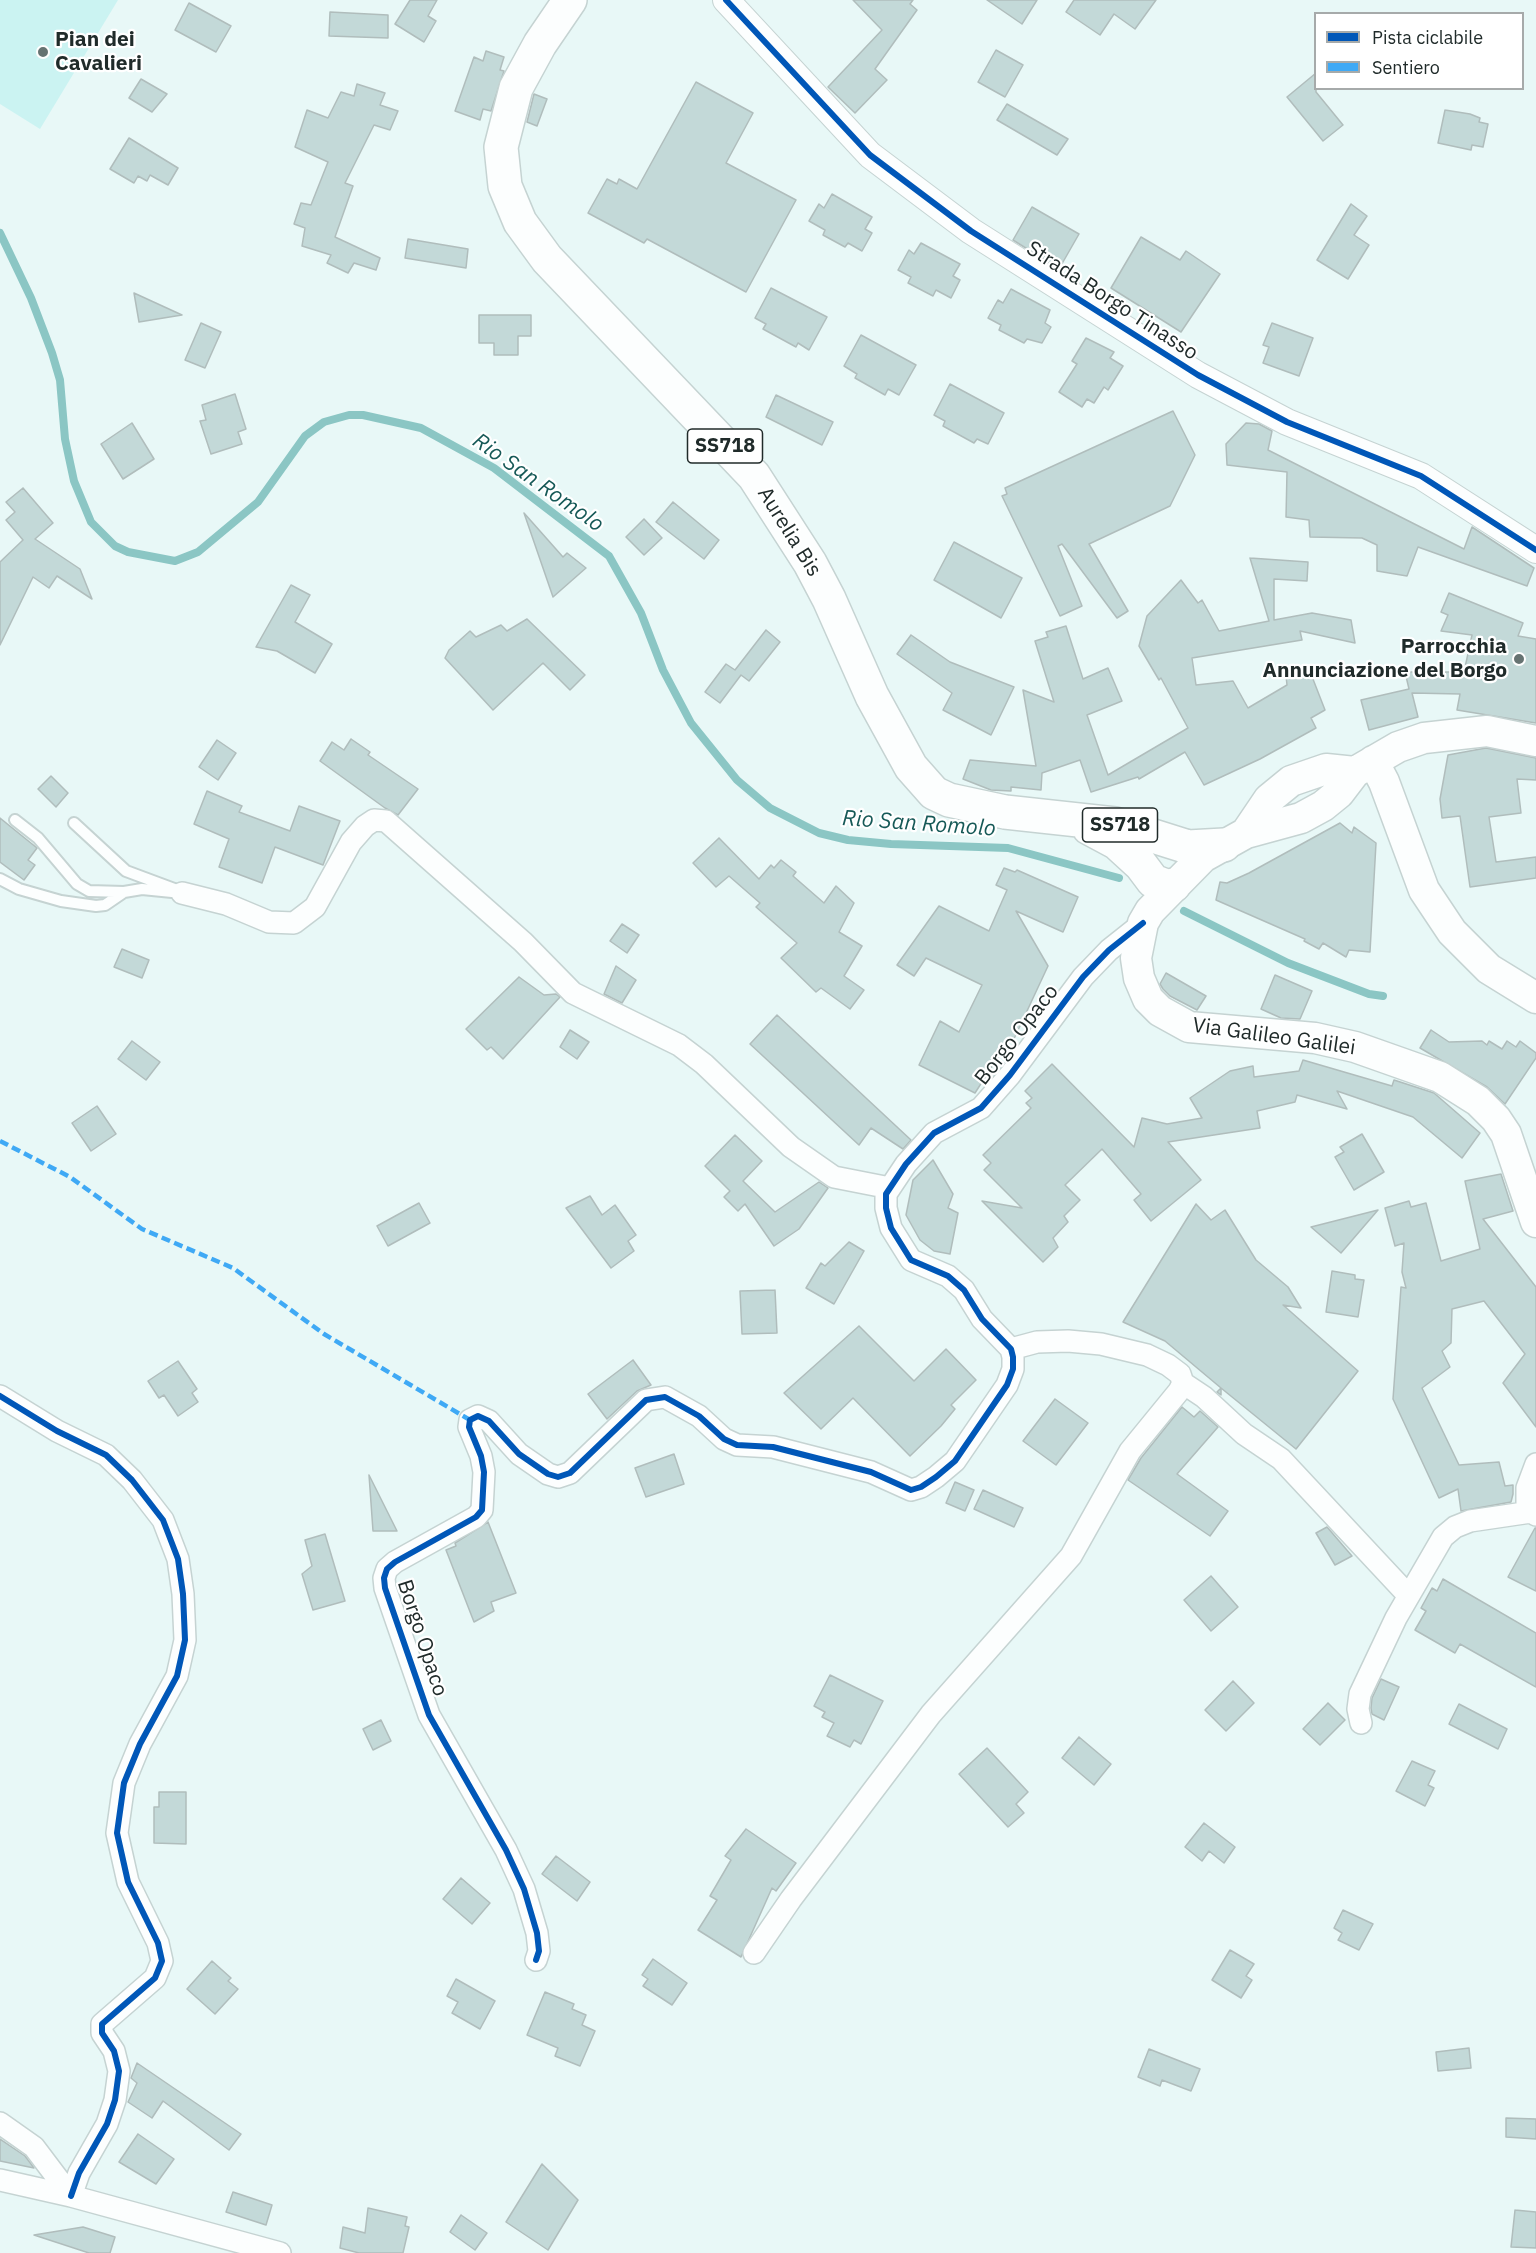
<!DOCTYPE html>
<html>
<head>
<meta charset="utf-8">
<style>
  body { margin:0 }
  #map { position:relative; width:1536px; height:2253px; overflow:hidden; background:#e8f8f7; font-family:"IBM Plex Sans",sans-serif }
  canvas { display:block }
  .legend { position:absolute; left:1314px; top:12px; width:210px; height:78px; box-sizing:border-box; background:#fff; border:2px solid #a6aaaa; margin:0; padding:8px 10px; list-style:none; font-size:18px; color:#202b2a }
  .legend li { display:flex; align-items:center; gap:12px; height:30px }
  .legend b { width:30px; border:2px solid #a6aaaa }
</style>
</head>
<body>
<div id="map">
<canvas width="1536" height="2253"></canvas>
<ul class="legend">
<li><b style="height:8px;background:#0057b8"></b>Pista ciclabile</li>
<li><b style="height:8px;background:#3fa9f5"></b>Sentiero</li>
</ul>
</div>
<script>
const g = document.querySelector('canvas').getContext('2d');
g.lineJoin = 'round';
function fill(path, color) { g.fillStyle = color; g.fill(path, 'evenodd'); }
const shape = rows => new Path2D(rows.map(r => 'M' + r).join(''));
function trace(path, color, width, dash) { g.strokeStyle = color; g.lineWidth = width; g.lineCap = dash ? 'butt' : 'round'; g.setLineDash(dash || []); g.stroke(path); }
function label(font, color, halo, rows, align = 'center') {
  g.font = font + ' "IBM Plex Sans",sans-serif'; g.lineWidth = 4.5; g.setLineDash([]); g.textBaseline = 'middle'; g.strokeStyle = halo; g.fillStyle = color; for (const [text, x, y, turn = 0] of rows) {
    g.save(); g.translate(x, y); g.rotate((+turn || 0) * Math.PI / 180); g.textAlign = isNaN(turn) ? turn : align; if (halo) g.strokeText(text, 0, 0); g.fillText(text, 0, 0); g.restore();
  }
}
const green = shape([
  [0,0,118,0,40,129,0,104]
]);
const stream = shape([
  [0,233,31,298,52,353,60,380,65,439,74,481,91,522,115,546,128,552,175,561,198,552,258,502,305,436,324,422,349,415,363,415,421,428,494,468,609,556,641,613,663,670,691,723,737,780,770,808,819,833,848,840,891,844,1008,848,1119,878],
  [1184,911,1288,963,1369,994,1383,996]
]);
const building = shape([
  [410,0,437,0,428,16,436,21,424,42,395,24,410,0],
  [853,0,913,0,910,4,917,10,875,69,887,80,855,113,828,87,882,30,853,0],
  [987,0,1037,0,1022,24,987,0],
  [1074,0,1156,0,1135,29,1114,14,1100,35,1066,12,1074,0],
  [189,3,231,26,216,52,175,30,189,3],
  [330,12,388,15,388,38,329,36,330,12],
  [996,50,1023,65,1005,97,978,82,996,50],
  [486,51,504,57,500,70,504,71,491,111,483,109,480,120,455,111,474,57,483,61,486,51],
  [1316,73,1316,92,1343,125,1323,141,1287,97,1316,73],
  [141,79,167,94,152,112,129,98,141,79],
  [696,82,753,113,726,163,796,200,746,292,647,239,644,243,588,213,607,179,617,184,619,179,637,189,696,82],
  [357,84,385,93,380,105,398,111,390,130,374,125,345,183,353,186,335,237,380,258,376,270,354,263,348,273,327,263,331,255,302,246,305,228,294,224,301,203,311,205,328,162,295,147,307,110,328,118,341,92,354,96,357,84],
  [534,94,547,99,537,126,527,122,534,94],
  [1007,104,1068,139,1057,155,997,120,1007,104],
  [1445,110,1470,114,1480,118,1479,122,1488,124,1483,147,1472,145,1471,150,1438,143,1445,110],
  [129,138,178,168,168,185,150,175,147,181,138,176,134,183,110,169,129,138],
  [832,194,872,217,865,229,872,233,862,251,848,243,845,247,823,235,825,230,809,221,819,204,824,208,832,194],
  [1351,204,1367,216,1354,235,1369,245,1348,279,1317,260,1351,204],
  [1032,207,1079,234,1059,269,1013,240,1032,207],
  [1141,237,1180,260,1186,251,1220,274,1181,332,1111,288,1141,237],
  [408,239,468,249,466,268,405,258,408,239],
  [921,243,960,264,953,276,960,280,951,298,936,290,933,296,908,283,911,277,898,270,909,250,914,254,921,243],
  [771,288,827,317,809,350,798,343,796,347,763,329,766,324,755,318,771,288],
  [1011,289,1050,310,1045,323,1051,327,1042,343,1027,339,1024,343,999,330,1001,325,988,318,998,300,1003,303,1011,289],
  [134,293,182,315,139,322,134,293],
  [479,315,531,315,531,336,518,336,518,355,494,355,494,343,479,343,479,315],
  [201,323,221,332,205,368,185,360,201,323],
  [1272,323,1313,338,1299,376,1263,363,1269,347,1263,345,1272,323],
  [861,335,916,365,899,395,888,389,885,395,855,378,857,374,844,366,861,335],
  [1086,338,1114,352,1110,358,1123,366,1108,390,1104,387,1094,403,1087,399,1082,407,1059,392,1077,364,1072,361,1086,338],
  [950,384,1004,413,988,444,977,439,974,443,943,426,945,421,934,415,950,384],
  [235,394,246,429,238,432,242,444,211,454,200,421,206,420,202,405,235,394],
  [776,395,833,422,822,445,766,417,776,395],
  [1173,411,1195,455,1170,506,1089,544,1128,611,1117,618,1062,544,1058,546,1082,606,1060,616,1002,496,1007,494,1005,488,1173,411],
  [132,423,154,459,123,479,101,444,132,423],
  [1246,423,1259,424,1272,431,1268,450,1464,549,1472,527,1534,568,1527,586,1418,547,1407,576,1377,571,1377,545,1362,538,1310,537,1309,520,1286,517,1287,472,1227,465,1226,444,1246,423],
  [23,488,53,523,35,539,80,569,92,599,57,576,49,588,33,577,0,645,0,562,23,540,6,520,15,512,6,502,23,488],
  [673,502,719,540,704,559,656,522,673,502],
  [524,513,563,557,567,553,586,568,553,597,524,513],
  [644,519,662,538,644,555,626,537,644,519],
  [954,542,1022,578,1001,618,934,580,954,542],
  [1250,558,1308,562,1307,581,1274,579,1274,620,1312,613,1351,620,1355,643,1300,631,1302,640,1192,658,1196,685,1233,681,1248,708,1287,685,1286,676,1311,674,1325,710,1311,718,1316,728,1260,759,1204,785,1185,752,1139,779,1138,777,1091,792,1080,760,1042,773,1041,790,1011,787,1011,791,991,790,963,779,970,760,1036,766,1023,690,1054,702,1035,641,1048,637,1046,632,1066,626,1083,679,1108,668,1122,701,1087,715,1108,775,1188,728,1161,678,1159,680,1139,646,1147,616,1181,580,1198,603,1202,600,1219,631,1269,621,1250,558],
  [291,585,310,595,295,622,332,644,315,673,277,651,256,647,291,585],
  [1449,593,1523,623,1518,636,1536,639,1536,723,1457,710,1460,694,1412,693,1418,717,1369,730,1361,700,1409,689,1405,672,1464,672,1472,635,1441,631,1448,615,1441,612,1449,593],
  [527,619,585,675,570,690,543,663,493,710,445,658,449,650,470,631,476,637,501,625,507,631,527,619],
  [766,630,780,642,749,681,741,675,720,703,705,692,726,664,735,670,766,630],
  [911,635,950,662,1014,687,991,735,943,710,952,693,897,654,911,635],
  [351,739,370,752,368,755,418,789,398,815,385,808,320,761,332,742,344,750,351,739],
  [217,740,236,753,218,780,199,767,217,740],
  [1486,748,1536,758,1536,780,1517,779,1521,813,1489,817,1496,862,1536,857,1536,878,1470,887,1460,816,1442,818,1440,799,1448,755,1486,748],
  [51,776,68,793,56,807,38,789,51,776],
  [207,791,242,806,239,812,290,831,299,806,340,821,323,865,275,847,262,883,219,867,229,839,194,824,207,791],
  [0,818,37,848,28,860,35,865,24,880,0,862,0,818],
  [1340,823,1352,833,1354,827,1376,843,1370,952,1349,950,1346,957,1323,943,1319,949,1304,941,1305,939,1216,900,1220,882,1227,883,1249,873,1340,823],
  [719,838,759,879,771,865,774,868,781,860,796,872,793,876,824,903,836,886,854,903,839,932,862,946,844,976,864,990,850,1009,821,988,816,992,781,958,797,943,756,907,760,903,729,876,716,887,693,863,719,838],
  [1004,868,1015,872,1017,870,1078,897,1063,932,1016,911,1048,966,1013,1041,1009,1040,975,1093,919,1065,940,1021,959,1032,982,985,926,958,914,976,897,965,939,906,989,931,1007,890,996,885,1004,868],
  [622,924,639,935,627,953,610,941,622,924],
  [122,949,149,960,142,978,114,967,122,949],
  [616,966,636,980,622,1003,604,994,616,966],
  [1166,973,1206,996,1197,1010,1170,996,1163,989,1160,984,1166,973],
  [1275,975,1312,991,1300,1019,1281,1018,1261,1009,1275,975],
  [519,977,544,995,556,994,560,997,503,1059,491,1047,487,1050,466,1029,519,977],
  [777,1015,911,1140,903,1149,871,1128,859,1145,750,1044,777,1015],
  [570,1030,589,1042,577,1059,560,1047,570,1030],
  [1431,1030,1449,1042,1482,1041,1487,1045,1489,1041,1502,1049,1507,1041,1516,1047,1520,1041,1536,1053,1536,1058,1505,1104,1487,1087,1420,1048,1431,1030],
  [132,1041,160,1062,146,1080,118,1059,132,1041],
  [1303,1060,1392,1086,1394,1080,1434,1093,1480,1133,1462,1158,1413,1117,1337,1091,1347,1109,1297,1095,1295,1102,1257,1111,1260,1128,1168,1142,1201,1180,1151,1221,1134,1200,1141,1194,1102,1149,1065,1185,1080,1200,1064,1216,1068,1222,1053,1238,1058,1247,1043,1262,982,1201,1022,1208,984,1170,991,1163,983,1155,1031,1108,1026,1103,1032,1098,1025,1091,1052,1064,1134,1147,1142,1118,1167,1124,1202,1118,1190,1098,1230,1071,1253,1066,1254,1077,1299,1071,1303,1060],
  [97,1106,116,1134,91,1151,72,1123,97,1106],
  [1362,1134,1384,1172,1354,1190,1335,1157,1344,1152,1340,1147,1362,1134],
  [735,1135,762,1161,743,1181,775,1212,819,1182,828,1188,799,1229,774,1246,745,1204,738,1211,724,1197,730,1191,705,1166,735,1135],
  [933,1160,953,1194,948,1208,958,1213,950,1254,934,1251,920,1240,906,1215,913,1180,933,1160],
  [1501,1174,1513,1211,1483,1219,1536,1287,1536,1427,1503,1383,1525,1354,1484,1301,1452,1309,1451,1343,1442,1351,1450,1367,1422,1388,1459,1465,1499,1462,1505,1486,1513,1485,1513,1494,1511,1502,1461,1511,1458,1489,1439,1498,1393,1399,1401,1287,1406,1288,1402,1272,1404,1243,1395,1246,1385,1208,1409,1201,1411,1207,1426,1203,1441,1261,1480,1249,1465,1181,1501,1174],
  [590,1196,602,1215,615,1205,636,1235,628,1241,634,1251,611,1268,566,1208,590,1196],
  [419,1203,430,1223,388,1246,377,1226,419,1203],
  [1196,1204,1211,1220,1225,1210,1256,1260,1288,1287,1301,1308,1283,1305,1358,1371,1296,1449,1221,1388,1221,1395,1217,1392,1221,1388,1165,1341,1123,1322,1196,1204],
  [1378,1210,1341,1253,1311,1227,1378,1210],
  [849,1242,864,1251,834,1304,806,1288,821,1263,825,1266,849,1242],
  [1332,1271,1355,1275,1355,1279,1364,1280,1358,1317,1326,1312,1332,1271],
  [775,1290,777,1333,742,1334,740,1291,775,1290],
  [859,1326,914,1381,946,1349,976,1380,951,1405,955,1409,941,1426,910,1456,853,1398,821,1429,784,1393,859,1326],
  [633,1360,651,1385,637,1391,607,1419,588,1394,633,1360],
  [178,1361,197,1389,192,1393,198,1402,178,1416,164,1395,159,1398,148,1381,178,1361],
  [1055,1399,1088,1423,1056,1465,1023,1441,1055,1399],
  [1182,1407,1194,1417,1200,1411,1218,1427,1177,1474,1228,1511,1210,1536,1128,1480,1141,1458,1182,1407],
  [674,1454,684,1484,646,1497,635,1468,674,1454],
  [369,1475,397,1531,373,1531,369,1475],
  [955,1482,974,1490,965,1511,946,1503,955,1482],
  [983,1490,1023,1508,1014,1527,974,1509,983,1490],
  [488,1522,516,1593,491,1602,494,1611,474,1622,446,1550,456,1546,455,1543,488,1522],
  [1327,1527,1352,1556,1335,1565,1316,1533,1327,1527],
  [1535,1528,1536,1528,1536,1591,1508,1577,1535,1528],
  [325,1534,345,1601,313,1610,302,1574,312,1566,305,1540,325,1534],
  [1211,1576,1238,1607,1211,1631,1184,1600,1211,1576],
  [1443,1579,1536,1633,1536,1687,1460,1644,1455,1653,1415,1630,1426,1611,1421,1608,1432,1588,1437,1591,1443,1579],
  [830,1675,883,1701,861,1744,854,1740,850,1747,827,1736,834,1723,822,1717,825,1712,814,1706,830,1675],
  [1381,1679,1399,1687,1384,1720,1372,1714,1371,1708,1372,1698,1381,1679],
  [1233,1681,1254,1703,1226,1731,1205,1710,1233,1681],
  [1328,1703,1345,1720,1320,1745,1303,1729,1328,1703],
  [1459,1704,1507,1729,1498,1749,1449,1724,1459,1704],
  [381,1720,391,1741,373,1750,363,1729,381,1720],
  [1079,1737,1111,1764,1094,1785,1062,1758,1079,1737],
  [987,1748,1028,1792,1016,1804,1024,1813,1008,1827,959,1774,987,1748],
  [1412,1761,1435,1771,1428,1785,1434,1788,1425,1806,1396,1791,1412,1761],
  [159,1792,186,1792,186,1844,154,1843,154,1807,159,1807,159,1792],
  [1204,1823,1235,1847,1224,1863,1209,1851,1202,1861,1185,1847,1204,1823],
  [746,1829,796,1863,776,1891,772,1888,741,1957,698,1930,717,1900,710,1896,731,1860,725,1856,746,1829],
  [556,1856,590,1882,577,1901,542,1874,556,1856],
  [461,1878,490,1903,472,1924,443,1899,461,1878],
  [1343,1910,1373,1924,1359,1950,1338,1940,1342,1933,1334,1928,1343,1910],
  [1230,1950,1254,1964,1246,1976,1252,1980,1241,1998,1212,1980,1230,1950],
  [653,1959,687,1983,672,2005,643,1986,648,1979,642,1975,653,1959],
  [212,1961,231,1978,228,1981,238,1989,215,2014,187,1989,212,1961],
  [456,1979,495,2001,480,2029,452,2013,458,2002,447,1996,456,1979],
  [545,1992,574,2004,572,2009,586,2015,582,2025,595,2031,580,2066,555,2056,558,2048,527,2035,545,1992],
  [1469,2048,1471,2068,1438,2071,1436,2052,1469,2048],
  [1149,2049,1200,2069,1191,2091,1162,2080,1160,2086,1138,2077,1149,2049],
  [137,2063,241,2134,229,2150,163,2101,152,2118,128,2102,137,2083,131,2078,137,2063],
  [1506,2118,1536,2119,1536,2139,1506,2137,1506,2118],
  [138,2134,174,2159,156,2184,119,2162,138,2134],
  [0,2139,25,2156,34,2168,0,2161,0,2139],
  [542,2164,578,2200,548,2250,506,2222,542,2164],
  [233,2192,272,2205,266,2225,226,2212,233,2192],
  [368,2208,407,2217,405,2226,409,2227,403,2253,359,2253,340,2248,343,2227,365,2233,368,2208],
  [1515,2210,1536,2212,1536,2248,1511,2247,1515,2210],
  [461,2215,487,2233,475,2250,450,2232,461,2215],
  [83,2227,115,2237,110,2253,89,2253,34,2235,83,2227]
]);
const service = shape([
  [15,820,38,838,77,884,89,891,124,892],
  [74,823,126,871,177,890],
  [0,879,19,889,61,901,96,906,105,905,124,892,142,889,182,893]
]);
const minor = shape([
  [182,893,226,904,269,922,294,923,315,907,351,842,365,826,374,820,386,821,523,942,573,993,679,1045,704,1064,791,1147,834,1177,890,1188],
  [1183,1383,1204,1397,1244,1434,1281,1459,1408,1595],
  [0,1396,57,1431,106,1455,132,1480,163,1520,178,1559,183,1594,185,1640,177,1676,140,1744,124,1783,117,1833,128,1882,158,1943,162,1961,155,1978,102,2024,102,2033,114,2051,119,2071,115,2100,107,2124,79,2173,71,2196],
  [1536,1464,1527,1488,1527,1503,1531,1512,1536,1515],
  [1361,1723,1358,1709,1360,1694,1396,1618,1443,1537,1455,1527,1470,1521,1531,1512],
  [754,1953,791,1899,931,1714,1071,1556,1130,1451,1179,1391,1183,1383,1180,1374,1168,1365,1147,1355,1101,1344,1068,1341,1037,1342,1011,1349],
  [536,1960,539,1951,537,1933,524,1889,506,1850,429,1715,385,1588,384,1578,387,1569,395,1562,476,1517,482,1510,484,1472,481,1456,469,1427,470,1420,478,1416,489,1421,519,1454,548,1474,558,1477,570,1473,646,1400,665,1397,699,1416,724,1439,737,1445,773,1447,871,1472,911,1490,921,1487,936,1477,955,1461,1007,1385,1013,1369,1013,1357,1011,1349,982,1319,964,1290,948,1276,911,1260,891,1228,886,1208,886,1194,906,1164,934,1133,981,1108,1010,1075,1083,977,1109,950,1143,923],
  [0,2123,34,2147,71,2196],
  [0,2180,71,2196,280,2253]
]);
const tertiary = shape([
  [726,0,870,155,971,231,1198,375,1287,422,1421,476,1536,550]
]);
const secondary = shape([
  [1536,741,1487,731,1424,738,1398,747,1355,772,1339,793,1323,806,1301,818,1246,833,1203,857,1150,911,1143,923,1136,958,1139,978,1148,999,1160,1011,1189,1027,1315,1038,1355,1047,1440,1077,1478,1101,1496,1119,1506,1134,1536,1222],
  [1373,761,1384,782,1424,890,1452,932,1489,969,1536,998],
  [1246,833,1269,799,1291,781,1326,769,1355,772]
]);
const trunk = shape([
  [570,0,540,44,516,88,501,147,505,186,520,222,547,259,754,476,810,563,829,599,872,696,911,767,934,793,949,800,1005,812,1115,824,1188,847,1224,845],
  [1089,828,1117,843,1141,865,1153,881,1166,886,1174,885]
]);
const quiet = shape([
  [0,1141,70,1177,142,1229,233,1268,324,1334,470,1420]
]);
const cycleway = shape([
  [726,0,870,155,971,231,1198,375,1287,422,1421,476,1536,550],
  [0,1396,57,1431,106,1455,132,1480,163,1520,178,1559,183,1594,185,1640,177,1676,140,1744,124,1783,117,1833,128,1882,158,1943,162,1961,155,1978,102,2024,102,2033,114,2051,119,2071,115,2100,107,2124,79,2173,71,2196],
  [536,1960,539,1951,537,1933,524,1889,506,1850,429,1715,385,1588,384,1578,387,1569,395,1562,476,1517,482,1510,484,1472,481,1456,469,1427,470,1420,478,1416,489,1421,519,1454,548,1474,558,1477,570,1473,646,1400,665,1397,699,1416,724,1439,737,1445,773,1447,871,1472,911,1490,921,1487,936,1477,955,1461,1007,1385,1013,1369,1013,1357,1011,1349,982,1319,964,1290,948,1276,911,1260,891,1228,886,1208,886,1194,906,1164,934,1133,981,1108,1010,1075,1083,977,1109,950,1143,923]
]);
const markers = [
  [43,52,6,"#667372"],
  [1519,659,6,"#667372"]
];
const shields = [
  [725,446,75],
  [1120,825,75]
];
const shieldNames = [
  ["SS718",725,446],
  ["SS718",1120,825]
];
const poiNames = [
  ["Pian dei",55,40],
  ["Cavalieri",55,64],
  ["Parrocchia",1507,647,"right"],
  ["Annunciazione del Borgo",1507,671,"right"]
];
const streetNames = [
  ["Strada Borgo Tinasso",1112,301,33],
  ["Aurelia Bis",789,532,58],
  ["Borgo Opaco",1017,1035,-52],
  ["Via Galileo Galilei",1274,1037,8],
  ["Borgo Opaco",422,1638,72]
];
const waterNames = [
  ["Rio San Romolo",538,483,35],
  ["Rio San Romolo",919,824,4]
];
fill(green, '#cbf3f2');
trace(stream, '#8bc6c4', 8);
fill(building, '#c3d9d8');
trace(building, '#b0bdbc', 1.5);
trace(service, '#c5d3d2', 14);
trace(minor, '#c5d3d2', 24);
trace(tertiary, '#c5d3d2', 28);
trace(secondary, '#c5d3d2', 33);
trace(trunk, '#c5d3d2', 36);
trace(service, '#fcfefe', 10);
trace(minor, '#fcfefe', 21);
trace(tertiary, '#fcfefe', 26);
trace(secondary, '#fcfefe', 30);
trace(trunk, '#fcfefe', 33);
trace(quiet, '#3fa9f5', 4.5, [9, 4.5]);
trace(cycleway, '#0057b8', 6);
for (const [x, y, r, color] of markers) { const dot = new Path2D(); dot.arc(x, y, r, 0, 2 * Math.PI); g.fillStyle = color; g.fill(dot); trace(dot, '#fff', 2); }
for (const [x, y, w] of shields) { const box = new Path2D(); box.roundRect(x - w / 2, y - 17, w, 34, 4.5); g.fillStyle = '#fff'; g.fill(box); trace(box, '#202b2a', 1.5); }
label('bold 20px', '#202b2a', null, shieldNames);
label('bold 21px', '#202b2a', '#fff', poiNames, 'left');
label('21px', '#202b2a', '#fff', streetNames);
label('italic 22px', '#165957', '#fff', waterNames);
</script>
</body>
</html>
